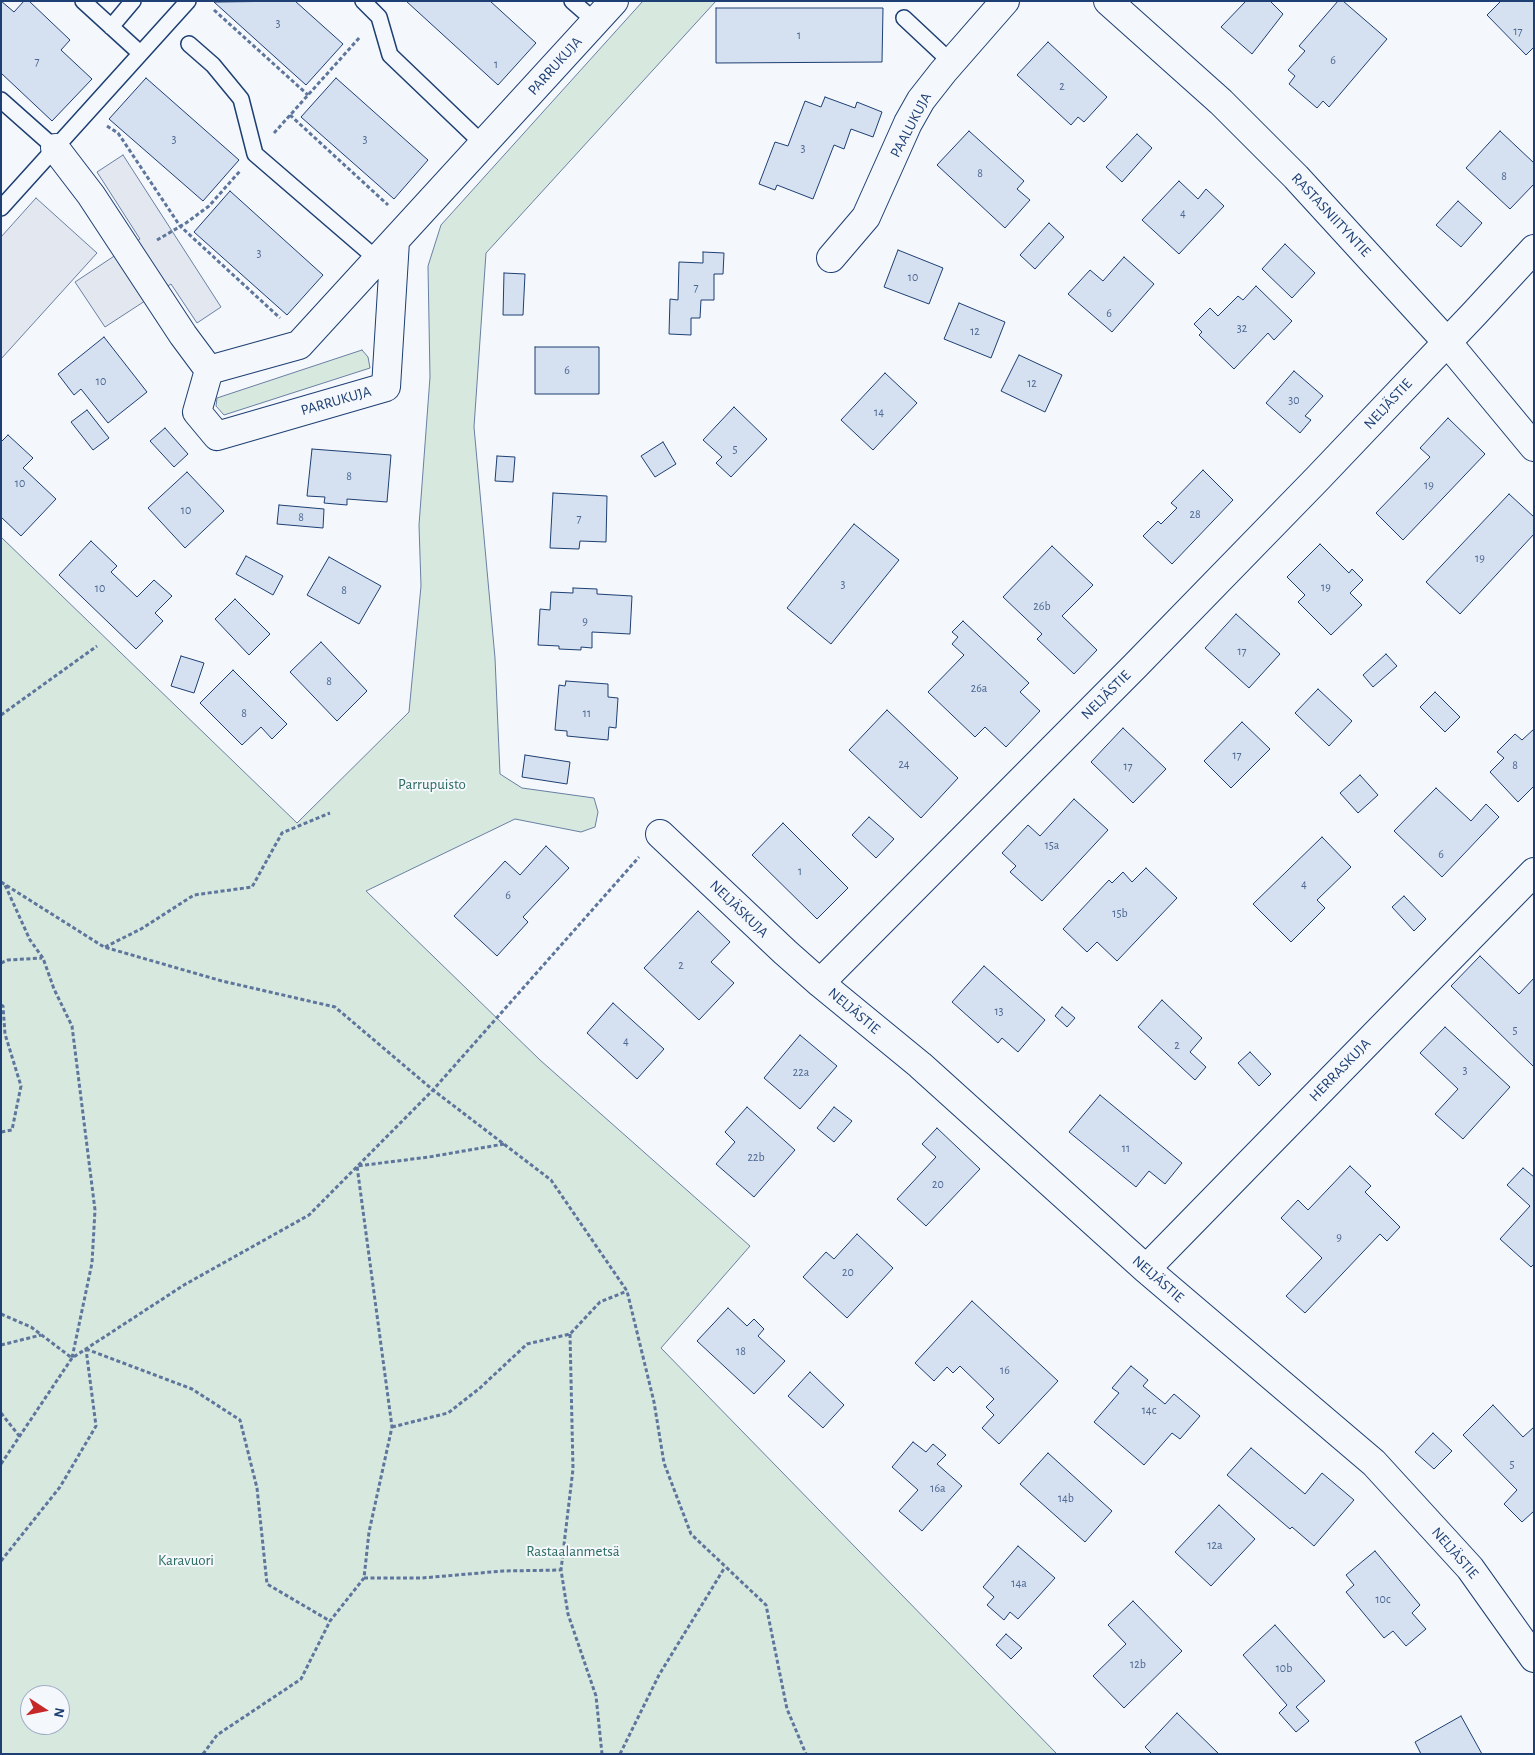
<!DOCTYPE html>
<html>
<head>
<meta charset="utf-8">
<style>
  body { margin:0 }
  #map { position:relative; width:1535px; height:1755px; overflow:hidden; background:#f4f7fb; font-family:"Alegreya Sans",sans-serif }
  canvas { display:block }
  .frame { position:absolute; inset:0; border:2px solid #1d3f73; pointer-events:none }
  .north { position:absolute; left:20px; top:1685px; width:50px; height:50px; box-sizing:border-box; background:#f4f7fb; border:1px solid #9eadc5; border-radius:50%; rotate:101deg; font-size:14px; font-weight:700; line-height:20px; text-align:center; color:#1d3f73 }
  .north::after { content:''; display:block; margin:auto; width:18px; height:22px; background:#c62828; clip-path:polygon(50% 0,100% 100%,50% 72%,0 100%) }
</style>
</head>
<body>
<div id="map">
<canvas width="1535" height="1755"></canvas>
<div class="frame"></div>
<div class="north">N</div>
</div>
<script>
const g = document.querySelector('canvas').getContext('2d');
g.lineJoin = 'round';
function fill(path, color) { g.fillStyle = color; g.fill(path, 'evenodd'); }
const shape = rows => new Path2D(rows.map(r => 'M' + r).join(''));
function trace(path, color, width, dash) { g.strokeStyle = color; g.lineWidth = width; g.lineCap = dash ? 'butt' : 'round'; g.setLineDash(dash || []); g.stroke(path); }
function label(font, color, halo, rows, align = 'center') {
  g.font = font + ' "Alegreya Sans",sans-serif'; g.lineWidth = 4; g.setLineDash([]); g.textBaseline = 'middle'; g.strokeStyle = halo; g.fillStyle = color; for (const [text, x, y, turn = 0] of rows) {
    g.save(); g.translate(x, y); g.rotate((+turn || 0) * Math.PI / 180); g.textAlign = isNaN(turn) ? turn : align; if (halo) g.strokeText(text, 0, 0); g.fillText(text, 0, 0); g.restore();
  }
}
const green = shape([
  [643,1,716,1,486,253,474,427,495,658,500,774,522,788,594,798,598,812,595,827,581,832,515,819,366,891,540,1060,750,1246,661,1348,1057,1754,1,1754,1,537,297,823,409,712,421,586,419,525,430,377,428,266,441,225,643,1],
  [30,1695,60,1695,60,1725,30,1725,30,1695],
  [362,350,368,357,370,368,224,415,216,406,217,398,362,350]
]);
const parking = shape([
  [123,155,221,307,197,323,171,284,105,327,75,282,140,239,97,172,123,155],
  [36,198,97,253,1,359,1,237,36,198]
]);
const building = shape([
  [1,1,14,12,24,1,29,1,70,40,61,50,92,79,52,121,1,73,1,1],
  [295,1,343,44,306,85,214,2,295,1],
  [406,1,490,1,536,43,498,85,406,1],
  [1246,1,1270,1,1283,14,1252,54,1221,27,1246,1],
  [1338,1,1343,1,1387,39,1329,107,1323,101,1317,108,1289,84,1295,76,1288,70,1305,51,1299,46,1338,1],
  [1501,1,1534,1,1534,47,1526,55,1487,15,1501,1],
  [716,8,883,8,882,62,716,63,716,8],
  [1048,42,1107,97,1084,122,1078,117,1071,125,1017,75,1048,42],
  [146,78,239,160,203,201,109,119,146,78],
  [336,78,428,160,394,199,301,117,336,78],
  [825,97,855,108,857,102,882,112,873,137,851,129,844,149,834,145,813,199,777,185,775,190,759,184,775,142,788,146,805,101,821,107,825,97],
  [969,131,1024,181,1017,189,1030,200,1005,228,937,165,969,131],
  [1500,131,1534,163,1534,184,1510,209,1466,168,1500,131],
  [1137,134,1152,148,1122,182,1106,167,1137,134],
  [1179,181,1198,199,1206,189,1224,206,1179,254,1142,220,1179,181],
  [230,191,323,275,287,315,194,232,230,191],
  [1458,201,1482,223,1461,247,1436,225,1458,201],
  [1049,223,1064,237,1035,269,1020,255,1049,223],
  [1285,244,1315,273,1292,298,1262,269,1285,244],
  [898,250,943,268,929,304,884,287,898,250],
  [703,252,724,253,723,274,714,274,714,300,701,300,700,318,691,318,691,335,669,334,670,299,678,300,679,262,703,263,703,252],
  [1124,257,1154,284,1112,332,1068,294,1090,270,1103,281,1124,257],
  [504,273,525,274,523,315,503,315,504,273],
  [1256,286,1292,321,1274,340,1268,333,1234,369,1199,335,1202,332,1194,324,1210,308,1218,316,1238,296,1243,300,1256,286],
  [959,303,1005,322,991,358,944,339,959,303],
  [104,337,147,392,108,423,81,389,74,395,58,374,104,337],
  [535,347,599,347,599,394,535,394,535,347],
  [1019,355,1062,375,1045,412,1001,391,1019,355],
  [1294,371,1323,396,1305,416,1311,420,1300,433,1266,403,1294,371],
  [885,373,917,403,873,450,841,420,885,373],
  [734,407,767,439,731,477,716,463,722,457,703,440,734,407],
  [87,410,109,438,93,450,71,422,87,410],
  [1448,418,1485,454,1403,540,1376,513,1430,457,1420,448,1448,418],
  [165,428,188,454,174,467,150,441,165,428],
  [8,435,33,458,23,468,56,499,21,536,1,517,1,442,8,435],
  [663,442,676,464,655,477,641,456,663,442],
  [312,449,391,455,387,502,347,499,347,505,324,503,325,497,307,496,312,449],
  [497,456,515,457,513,482,495,481,497,456],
  [1203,470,1233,500,1172,564,1143,536,1158,521,1161,524,1177,508,1171,503,1203,470],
  [187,472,224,511,185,548,148,508,187,472],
  [553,493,607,496,606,542,580,541,579,549,550,548,553,493],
  [1509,494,1534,517,1534,534,1460,614,1426,582,1509,494],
  [279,505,324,509,323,528,277,524,279,505],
  [854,524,899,560,831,644,787,608,854,524],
  [91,541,117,566,111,572,137,597,154,580,172,596,155,613,163,621,136,649,59,575,91,541],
  [1320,544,1349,573,1352,569,1363,580,1350,593,1362,605,1331,635,1298,602,1305,595,1287,577,1320,544],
  [1052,546,1093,585,1062,616,1097,650,1074,674,1037,639,1042,634,1003,597,1052,546],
  [246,556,283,576,273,595,236,574,246,556],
  [329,557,381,586,359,624,307,595,329,557],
  [573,588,597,589,597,594,632,596,630,634,592,632,592,648,581,647,581,650,559,649,559,646,538,645,540,609,550,610,551,592,573,593,573,588],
  [235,599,270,634,249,655,215,619,235,599],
  [1236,614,1280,654,1249,688,1205,648,1236,614],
  [963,621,1029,683,1020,692,1040,711,1006,747,985,727,975,737,928,692,964,655,952,644,958,637,952,632,963,621],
  [321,642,367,691,337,721,290,672,321,642],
  [1386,654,1397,666,1373,687,1363,675,1386,654],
  [181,656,204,663,194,693,171,686,181,656],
  [233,670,287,724,272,739,261,727,242,745,200,703,233,670],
  [566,681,608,684,608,697,618,698,616,728,609,727,608,740,567,736,567,731,555,730,559,685,565,686,566,681],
  [1318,689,1352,721,1329,746,1295,713,1318,689],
  [1435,692,1460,717,1445,732,1420,707,1435,692],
  [887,710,958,778,921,818,849,750,887,710],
  [1242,722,1270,749,1231,788,1204,761,1242,722],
  [1123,728,1166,769,1133,803,1091,762,1123,728],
  [1534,729,1534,786,1518,802,1490,772,1504,758,1497,752,1515,734,1522,740,1534,729],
  [525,755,570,762,567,784,522,777,525,755],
  [1360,775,1378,795,1358,813,1340,793,1360,775],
  [1436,788,1471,821,1486,804,1499,817,1442,877,1394,831,1436,788],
  [1074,799,1108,830,1042,901,1010,872,1016,866,1002,853,1028,825,1040,836,1074,799],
  [869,817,894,839,876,858,852,835,869,817],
  [783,823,848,888,817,919,752,855,783,823],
  [1322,837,1351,867,1317,900,1325,908,1291,942,1253,904,1322,837],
  [546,846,569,868,523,917,528,922,497,956,454,916,505,861,520,875,546,846],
  [1146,868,1177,898,1117,961,1097,942,1087,952,1063,929,1109,880,1112,883,1123,872,1132,882,1146,868],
  [1404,896,1426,919,1414,931,1392,907,1404,896],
  [698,911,730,942,711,962,734,983,699,1020,644,968,698,911],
  [1480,956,1519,994,1534,978,1534,1067,1451,986,1480,956],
  [984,966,1045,1020,1018,1052,1002,1038,998,1043,952,1002,984,966],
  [1162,1000,1202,1038,1190,1052,1206,1067,1195,1080,1138,1027,1162,1000],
  [613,1003,664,1049,637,1079,587,1033,613,1003],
  [1062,1007,1075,1018,1067,1027,1055,1016,1062,1007],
  [1445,1027,1510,1087,1463,1139,1435,1114,1458,1089,1420,1053,1445,1027],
  [800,1035,837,1066,800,1109,764,1078,800,1035],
  [1250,1052,1271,1074,1259,1086,1238,1063,1250,1052],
  [1100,1095,1182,1163,1165,1184,1149,1171,1136,1187,1069,1132,1100,1095],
  [747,1107,795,1150,754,1197,716,1164,735,1142,725,1132,747,1107],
  [834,1107,852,1121,834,1142,817,1128,834,1107],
  [937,1128,980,1169,926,1226,897,1199,936,1157,922,1144,937,1128],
  [1350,1166,1371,1186,1365,1192,1400,1227,1387,1241,1380,1234,1305,1313,1286,1296,1322,1258,1281,1218,1298,1200,1308,1210,1350,1166],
  [1523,1168,1534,1177,1534,1264,1531,1267,1500,1239,1530,1206,1507,1185,1523,1168],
  [857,1234,893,1268,847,1318,803,1277,826,1252,834,1259,857,1234],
  [972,1301,1058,1381,999,1444,982,1428,994,1415,986,1407,994,1399,960,1366,953,1373,947,1367,934,1381,915,1363,972,1301],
  [728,1308,747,1326,754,1319,764,1329,758,1336,785,1361,754,1394,697,1341,728,1308],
  [1131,1366,1148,1380,1143,1386,1165,1404,1174,1394,1200,1416,1180,1439,1172,1433,1144,1465,1094,1422,1119,1393,1112,1388,1131,1366],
  [810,1372,844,1405,823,1428,788,1396,810,1372],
  [1493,1405,1523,1437,1534,1427,1534,1511,1522,1522,1504,1504,1517,1490,1463,1435,1493,1405],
  [1433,1433,1452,1451,1434,1469,1415,1452,1433,1433],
  [913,1442,926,1452,933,1444,946,1455,937,1464,962,1486,922,1531,899,1511,918,1490,892,1467,913,1442],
  [1251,1448,1305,1494,1322,1473,1354,1500,1314,1546,1292,1527,1290,1529,1227,1475,1251,1448],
  [1048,1453,1112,1511,1085,1542,1020,1484,1048,1453],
  [1219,1505,1255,1539,1211,1586,1175,1552,1219,1505],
  [1018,1546,1055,1578,1018,1619,1010,1612,1004,1620,987,1605,994,1597,983,1587,1018,1546],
  [1375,1551,1420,1605,1412,1613,1426,1629,1406,1646,1393,1631,1384,1638,1346,1592,1354,1585,1346,1575,1375,1551],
  [1133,1601,1182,1651,1124,1708,1093,1676,1126,1644,1108,1625,1133,1601],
  [1275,1625,1325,1681,1296,1707,1309,1721,1296,1732,1279,1713,1287,1705,1243,1655,1275,1625],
  [1006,1634,1022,1648,1011,1659,996,1645,1006,1634],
  [1177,1713,1219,1754,1152,1754,1145,1747,1177,1713],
  [1461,1716,1482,1754,1421,1754,1415,1742,1461,1716]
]);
const path = shape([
  [214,10,308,95],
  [290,115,388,205],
  [107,126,118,133,180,226,280,318],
  [274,133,360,37],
  [157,240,186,223,209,206,240,171],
  [1,715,97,646],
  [1,882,104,947,222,981,335,1007,433,1090,551,1180,627,1291,654,1402,664,1463,691,1534,766,1605,787,1709,806,1754],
  [105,947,141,929,194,895,252,887,282,833,330,813],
  [1,963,8,960,42,958],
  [1,1005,3,1006,5,1034,21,1086,12,1130,1,1132],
  [1,1314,31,1327,72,1358,92,1263,95,1210,72,1026,54,989,43,958,30,940,5,885],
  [570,1334,573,1469,561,1570,568,1614,596,1696,602,1754],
  [1,1345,41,1335],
  [86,1349,192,1389,240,1420,257,1488,267,1584,330,1621],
  [1,1413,20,1437],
  [392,1427,448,1413,480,1388,527,1344,570,1334,600,1302,627,1291],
  [1,1464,72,1358,184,1285,309,1215,433,1090,639,857],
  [1,1561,60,1487,96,1426,86,1349],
  [364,1578,422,1578,503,1571,561,1570],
  [203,1754,217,1735,301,1679,330,1621,364,1578,369,1532,392,1427,357,1166,429,1157,504,1144],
  [620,1754,659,1675,725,1567]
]);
const service = shape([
  [83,1,140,53],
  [363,1,379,17,390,55,483,144],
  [572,1,596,22],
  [904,18,951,62],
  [111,27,133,1],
  [189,44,213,65,241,99,255,154,378,260],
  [1,100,55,148],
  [1,208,188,1]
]);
const minor = shape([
  [55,148,91,195,183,335,209,370],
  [1534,249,1474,314,1318,478,1136,665,820,983,920,1065,1146,1269,1374,1463,1470,1568,1534,1658],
  [831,258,866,217,908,123,921,100,943,72,1005,1],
  [209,370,299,345,614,1],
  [209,370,197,412,217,436,386,387,395,241],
  [660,834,785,952,820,983],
  [1146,1269,1534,872]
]);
const tertiary = shape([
  [1108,1,1221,102,1296,177,1447,342,1534,447]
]);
const numberNames = [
  ["3",278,23],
  ["17",1518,31],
  ["1",799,35],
  ["6",1333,60],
  ["7",37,61],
  ["1",496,64],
  ["2",1062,86],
  ["3",174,139],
  ["3",365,139],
  ["3",803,148],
  ["8",980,173],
  ["8",1504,176],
  ["4",1183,213],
  ["3",259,253],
  ["10",913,277],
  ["7",696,287],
  ["6",1109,313],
  ["32",1242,328],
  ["12",975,331],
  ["6",567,370],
  ["10",101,381],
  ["12",1032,383],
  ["30",1294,400],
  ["14",879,412],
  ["5",735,449],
  ["8",349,476],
  ["10",20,483],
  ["19",1429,485],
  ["10",186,510],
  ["28",1195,514],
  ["8",301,517],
  ["7",579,518],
  ["19",1480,558],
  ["3",843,584],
  ["19",1326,587],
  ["10",100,588],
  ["8",344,590],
  ["26b",1042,606],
  ["9",585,621],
  ["17",1242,651],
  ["8",329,681],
  ["26a",979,688],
  ["8",244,713],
  ["11",587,713],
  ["17",1237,755],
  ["24",904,764],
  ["8",1515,765],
  ["17",1128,766],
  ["15a",1052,845],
  ["6",1441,854],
  ["1",800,871],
  ["4",1304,884],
  ["6",508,895],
  ["15b",1120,913],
  ["2",681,965],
  ["13",999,1011],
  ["5",1515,1030],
  ["4",626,1041],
  ["2",1177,1045],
  ["3",1465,1070],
  ["22a",801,1072],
  ["11",1126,1148],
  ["22b",756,1157],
  ["20",938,1184],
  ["9",1339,1237],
  ["20",848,1272],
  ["18",741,1351],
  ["16",1005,1370],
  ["14c",1149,1410],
  ["5",1512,1464],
  ["16a",938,1488],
  ["14b",1066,1498],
  ["12a",1215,1545],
  ["14a",1019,1583],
  ["10c",1383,1599],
  ["12b",1138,1664],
  ["10b",1284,1668]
];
const streetNames = [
  ["PARRUKUJA",555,66,-48],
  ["PAALUKUJA",911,125,-62],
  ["RASTASNIITYNTIE",1331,215,47],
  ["PARRUKUJA",336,401,-16],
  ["NELJÄSTIE",1388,404,-47],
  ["NELJÄSTIE",1106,695,-45],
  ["NELJÄSKUJA",739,909,44],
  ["NELJÄSTIE",854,1011,40],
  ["HERRASKUJA",1340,1070,-46],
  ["NELJÄSTIE",1158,1279,41],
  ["NELJÄSTIE",1455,1553,49]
];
const parkNames = [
  ["Parrupuisto",432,784],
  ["Rastaalanmetsä",573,1551],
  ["Karavuori",186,1560]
];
fill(green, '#d7e8df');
trace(green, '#687fa3', 1);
fill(parking, '#e3e8f0');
trace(parking, '#687fa3', 1);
fill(building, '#d5e0f0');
trace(building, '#1d3f73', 1);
trace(service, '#1d3f73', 18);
trace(minor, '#1d3f73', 30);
trace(tertiary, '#1d3f73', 30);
trace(path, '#5e769c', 3, [4, 2.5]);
trace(service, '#f4f7fb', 15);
trace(minor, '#f4f7fb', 28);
trace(tertiary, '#f4f7fb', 28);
label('12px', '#4b6792', null, numberNames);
label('15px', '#1d3f73', '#f4f7fb', streetNames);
label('15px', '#2c6c60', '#f4f7fb', parkNames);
</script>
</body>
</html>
